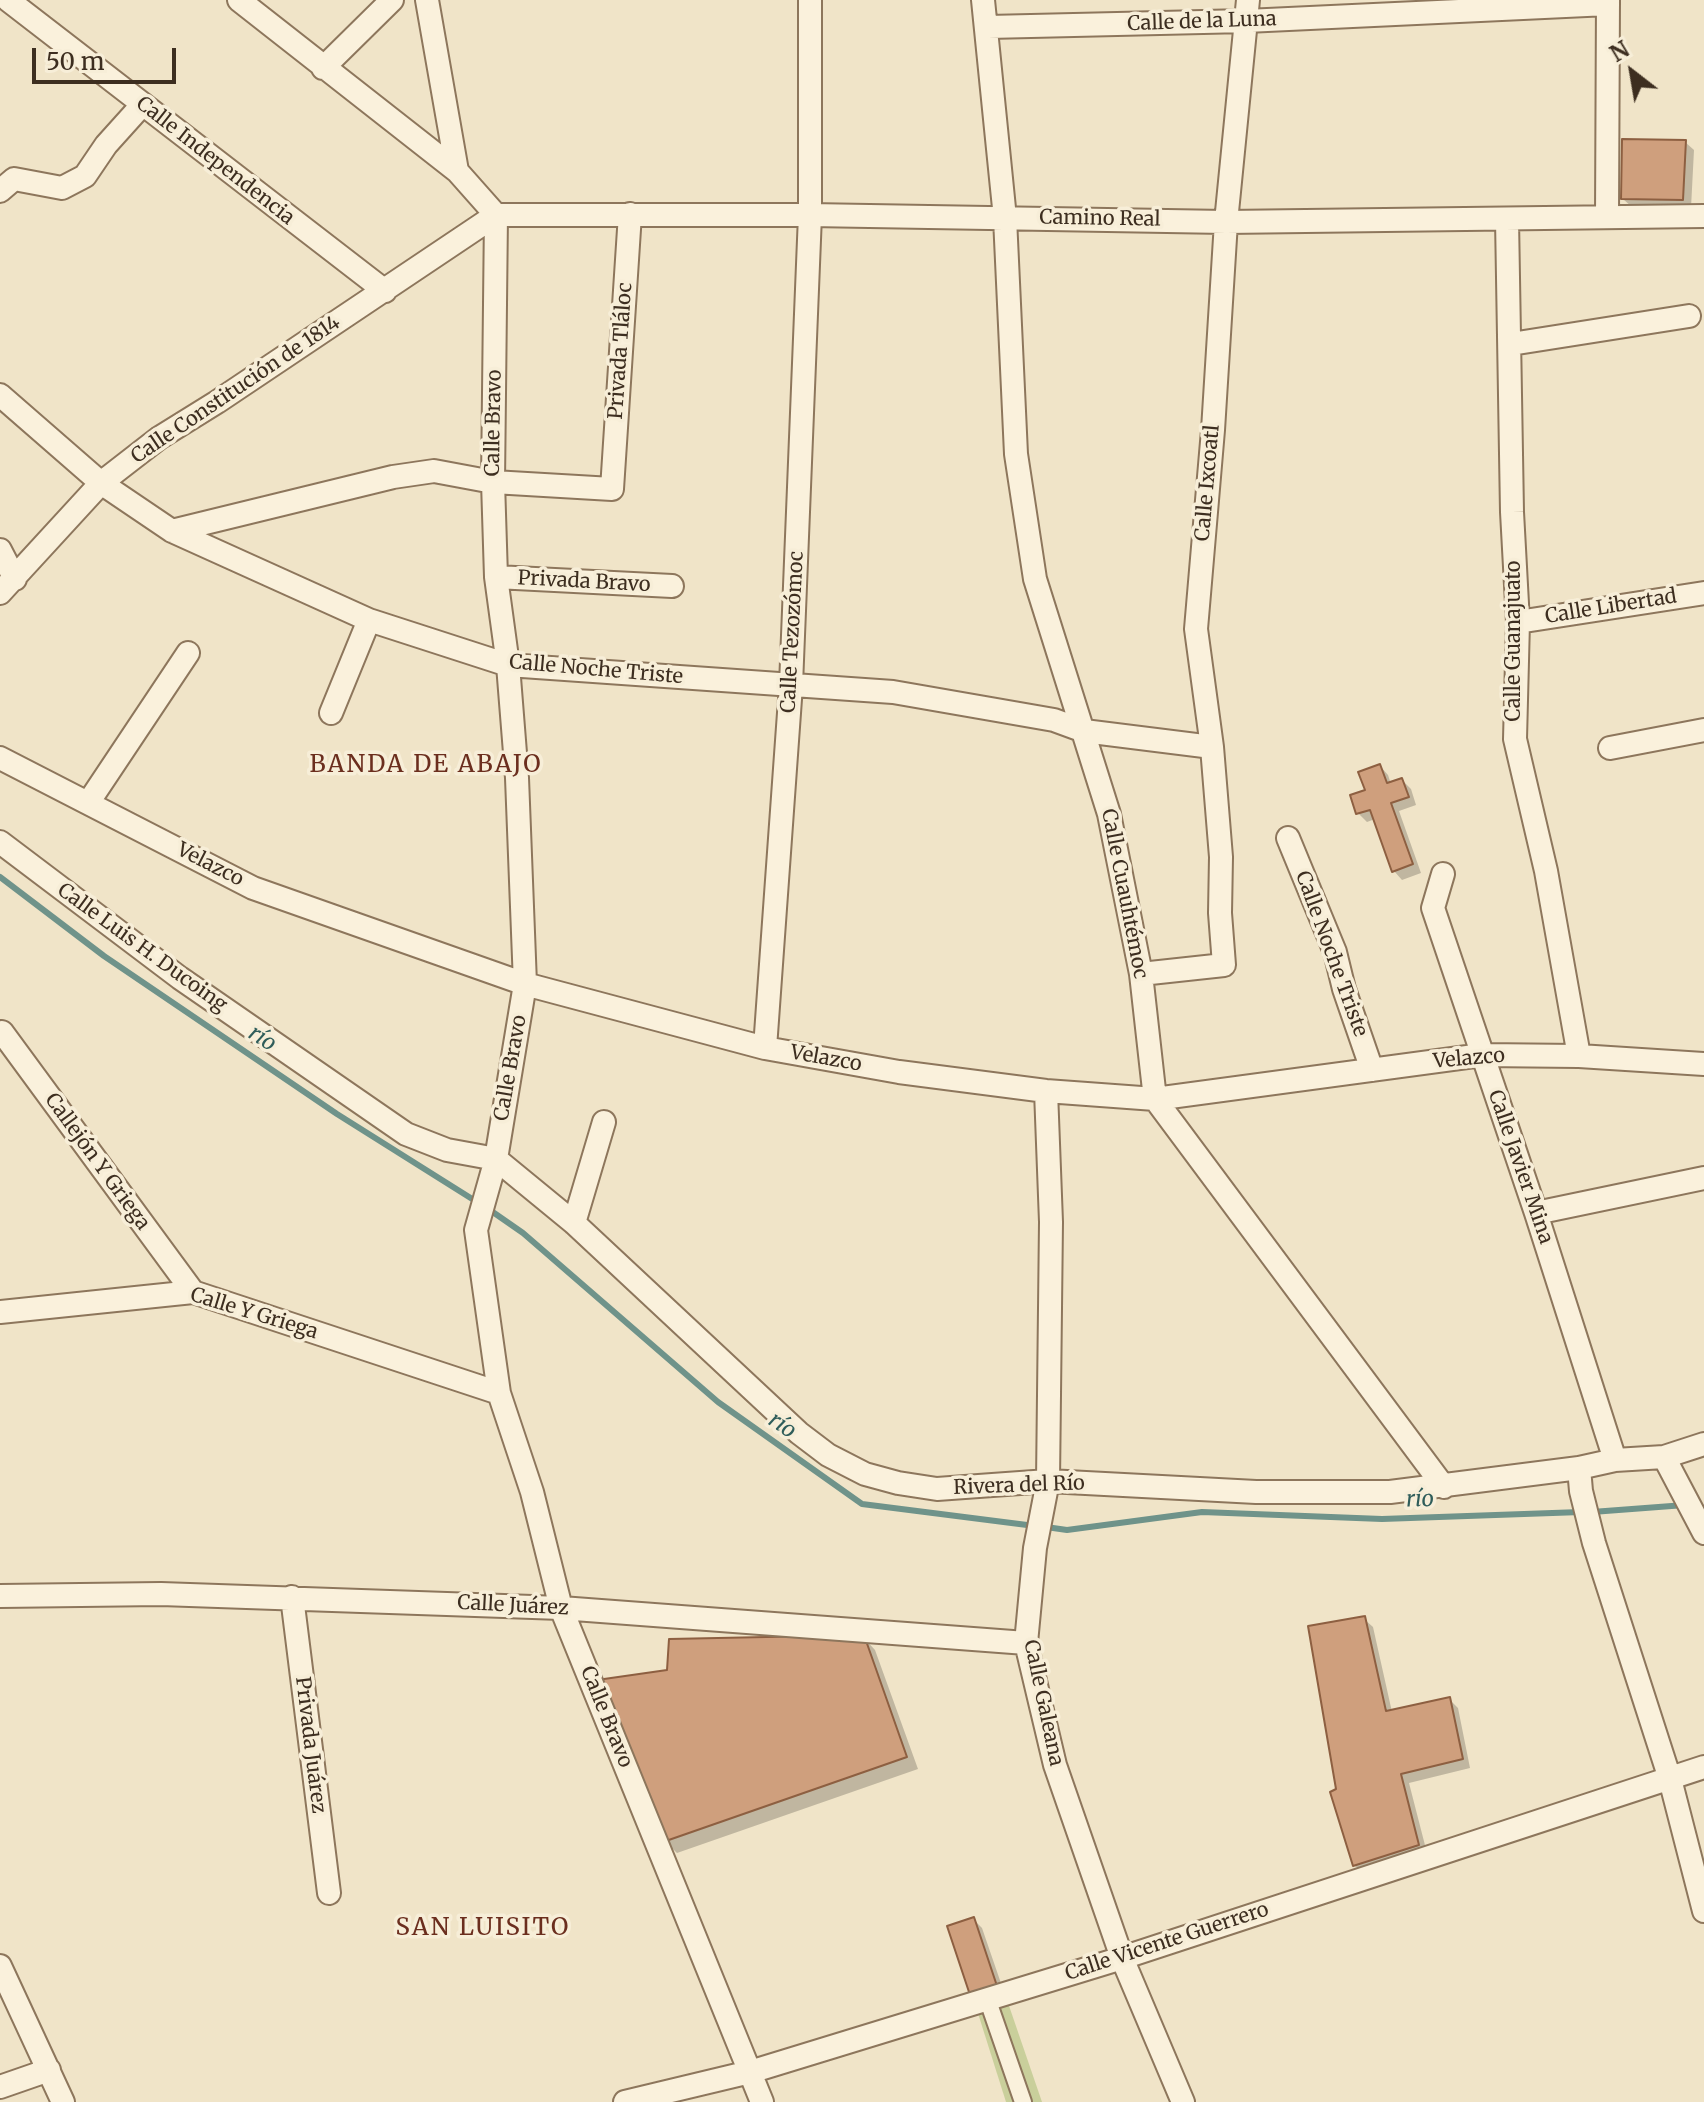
<!DOCTYPE html>
<html>
<head>
<meta charset="utf-8">
<style>
  body { margin:0 }
  #map { position:relative; width:1704px; height:2102px; overflow:hidden; background:#f0e4c8; font-family:Merriweather,serif }
  canvas { display:block }
  .north { position:absolute; left:1592px; top:32px; width:80px; height:80px; -webkit-text-stroke:6px #f7eed8; paint-order:stroke; rotate:329deg; font-size:22px; font-weight:700; line-height:32px; text-align:center; color:#3d2e20 }
  .north::after { content:''; display:block; margin:auto; width:28px; height:36px; background:#3d2e20; clip-path:polygon(50% 0,100% 100%,50% 72%,0 100%) }
  .scale { position:absolute; left:32px; top:48px; width:144px; height:36px; box-sizing:border-box; border:4px solid #3d2e20; border-top:0; padding-left:10px; font-size:24px; line-height:28px; white-space:nowrap; color:#3d2e20; -webkit-text-stroke:6px #f7eed8; paint-order:stroke }
</style>
</head>
<body>
<div id="map">
<canvas width="1704" height="2102"></canvas>
<div class="north">N</div>
<div class="scale">50 m</div>
</div>
<script>
const g = document.querySelector('canvas').getContext('2d');
g.lineJoin = 'round';
function fill(path, color) { g.fillStyle = color; g.fill(path, 'evenodd'); }
const shape = rows => new Path2D(rows.map(r => 'M' + r).join(''));
function trace(path, color, width, dash) { g.strokeStyle = color; g.lineWidth = width; g.lineCap = dash ? 'butt' : 'round'; g.setLineDash(dash || []); g.stroke(path); }
function label(font, color, halo, rows, align = 'center') {
  g.font = font + ' Merriweather,serif'; g.lineWidth = 7; g.setLineDash([]); g.textBaseline = 'middle'; g.strokeStyle = halo; g.fillStyle = color; for (const [text, x, y, turn = 0] of rows) {
    g.save(); g.translate(x, y); g.rotate((+turn || 0) * Math.PI / 180); g.textAlign = isNaN(turn) ? turn : align; if (halo) g.strokeText(text, 0, 0); g.fillText(text, 0, 0); g.restore();
  }
}
const green = shape([
  [1006,1997,1042,2102,1006,2102,976,2007]
]);
const shadow = shape([
  [1685,142,1694,150,1691,208,1632,207,1623,199],
  [1380,766,1388,775,1391,784,1402,780,1411,789,1416,805,1399,811,1421,873,1402,880,1394,871,1375,819,1367,822,1358,813],
  [1364,1619,1373,1627,1392,1712,1449,1699,1458,1708,1470,1768,1409,1783,1427,1853,1363,1873,1354,1865,1339,1790],
  [863,1637,875,1650,918,1769,677,1853,665,1841],
  [974,1920,982,1928,1005,1995,950,1928]
]);
const stream = shape([
  [0,877,104,956,337,1114,477,1202],
  [487,1208,523,1233,718,1402,862,1504,1035,1526],
  [1592,1512,1685,1505],
  [1046,1527,1067,1530,1202,1512,1382,1519,1581,1512]
]);
const building = shape([
  [1622,139,1686,140,1683,200,1621,199,1622,139],
  [1380,764,1387,783,1402,778,1409,797,1391,803,1413,864,1392,872,1370,810,1356,814,1350,795,1365,790,1358,772,1380,764],
  [1365,1616,1386,1711,1450,1697,1463,1759,1401,1774,1419,1845,1353,1866,1330,1792,1336,1789,1308,1626,1365,1616],
  [864,1635,907,1757,663,1842,597,1680,667,1670,669,1639,864,1635],
  [974,1917,997,1986,970,1995,947,1926,974,1917]
]);
const pedestrian = shape([
  [987,1998,1023,2102]
]);
const minor = shape([
  [8,0,385,291],
  [239,0,457,171],
  [427,0,457,171,496,215,493,482,496,577,508,665,517,778,525,984,496,1159,476,1230,499,1393,532,1492,561,1608,762,2102],
  [983,0,1005,218,1016,454,1035,579,1109,814,1141,974,1155,1099,1444,1487],
  [988,27,1246,21,1608,4],
  [323,68,392,0],
  [0,191,14,179,62,188,85,176,106,145,142,105],
  [496,215,810,215,1226,222,1704,216],
  [1607,217,1608,0],
  [1507,219,1512,512,1518,622,1515,739,1546,871,1579,1056],
  [1511,344,1689,316],
  [0,395,101,483,172,531,369,620,508,665,893,692,1054,720,1084,731,1212,747],
  [172,531,393,477,434,471,493,482,612,489,630,214],
  [0,550,15,579],
  [496,577,672,586],
  [0,593,101,483,159,438,217,402,496,215],
  [1518,622,1704,593],
  [331,713,369,620],
  [1610,748,1704,730],
  [0,758,253,888,525,984,765,1048,899,1072,1046,1091,1155,1099,1482,1055,1579,1056,1704,1064],
  [88,803,188,653],
  [1288,838,1335,952,1344,989,1372,1070],
  [0,842,180,978,406,1134,447,1150,496,1159,574,1223,799,1433,828,1455,865,1474,898,1483,937,1489,1048,1481,1256,1492,1390,1492,1579,1468,1615,1460,1664,1457,1704,1444],
  [1443,874,1433,908,1536,1213,1615,1460],
  [1141,974,1224,965,1220,913,1221,857,1212,747,1196,629,1213,430,1226,222,1248,0],
  [2,1032,193,1292],
  [765,1048,791,685,810,215,810,0],
  [1046,1091,1051,1222,1048,1481,1035,1548,1026,1643,1055,1765,1122,1958,1183,2102],
  [1536,1213,1704,1178],
  [574,1223,604,1122],
  [0,1312,193,1292,499,1393],
  [1664,1457,1704,1533],
  [1579,1468,1581,1491,1594,1543,1670,1779,1704,1911],
  [0,1596,161,1594,561,1608,1026,1643],
  [292,1597,329,1893],
  [0,1966,63,2102],
  [0,2087,49,2070],
  [625,2102,750,2072,1122,1958,1704,1767]
]);
const streetNames = [
  ["Calle de la Luna",1202,22,-2],
  ["Calle Independencia",215,161,38],
  ["Camino Real",1100,219,1],
  ["Privada Tláloc",621,351,-86],
  ["Calle Constitución de 1814",236,390,-34],
  ["Calle Bravo",494,423,-89],
  ["Calle Ixcoatl",1208,483,-85],
  ["Privada Bravo",584,582,3],
  ["Calle Libertad",1611,607,-9],
  ["Calle Tezozómoc",793,632,-87],
  ["Calle Guanajuato",1514,641,-90],
  ["Calle Noche Triste",596,670,5],
  ["Velazco",210,865,27],
  ["Calle Cuauhtémoc",1124,894,79],
  ["Calle Luis H. Ducoing",142,948,36],
  ["Calle Noche Triste",1331,954,70],
  ["Velazco",826,1059,10],
  ["Velazco",1469,1059,-5],
  ["Calle Bravo",511,1068,-80],
  ["Callejón Y Griega",97,1162,54],
  ["Calle Javier Mina",1520,1167,71],
  ["Calle Y Griega",254,1314,17],
  ["Rivera del Río",1019,1486,-2],
  ["Calle Juárez",513,1606,3],
  ["Calle Galeana",1043,1703,78],
  ["Calle Bravo",606,1717,68],
  ["Privada Juárez",310,1745,83],
  ["Calle Vicente Guerrero",1167,1942,-18]
];
const waterNames = [
  ["río",262,1039,33],
  ["río",782,1426,35],
  ["río",1420,1500,-1]
];
const quarterNames = [
  ["BANDA DE ABAJO",426,765],
  ["SAN LUISITO",483,1928]
];
fill(green, '#c9cf9b');
fill(shadow, '#0003');
trace(stream, '#6f938a', 6);
fill(building, '#cf9f7d');
trace(building, '#8d5f41', 2);
trace(pedestrian, '#8d765c', 20);
trace(minor, '#8d765c', 26);
trace(pedestrian, '#faf1dc', 16);
trace(minor, '#faf1dc', 22);
label('20px', '#3d2e20', '#f7eed8', streetNames);
label('italic 22px', '#2f5d5a', '#f7eed8', waterNames);
g.letterSpacing = '2px';
label('24px', '#6b2e1e', '#f7eed8', quarterNames);
g.letterSpacing = '0px';
</script>
</body>
</html>
